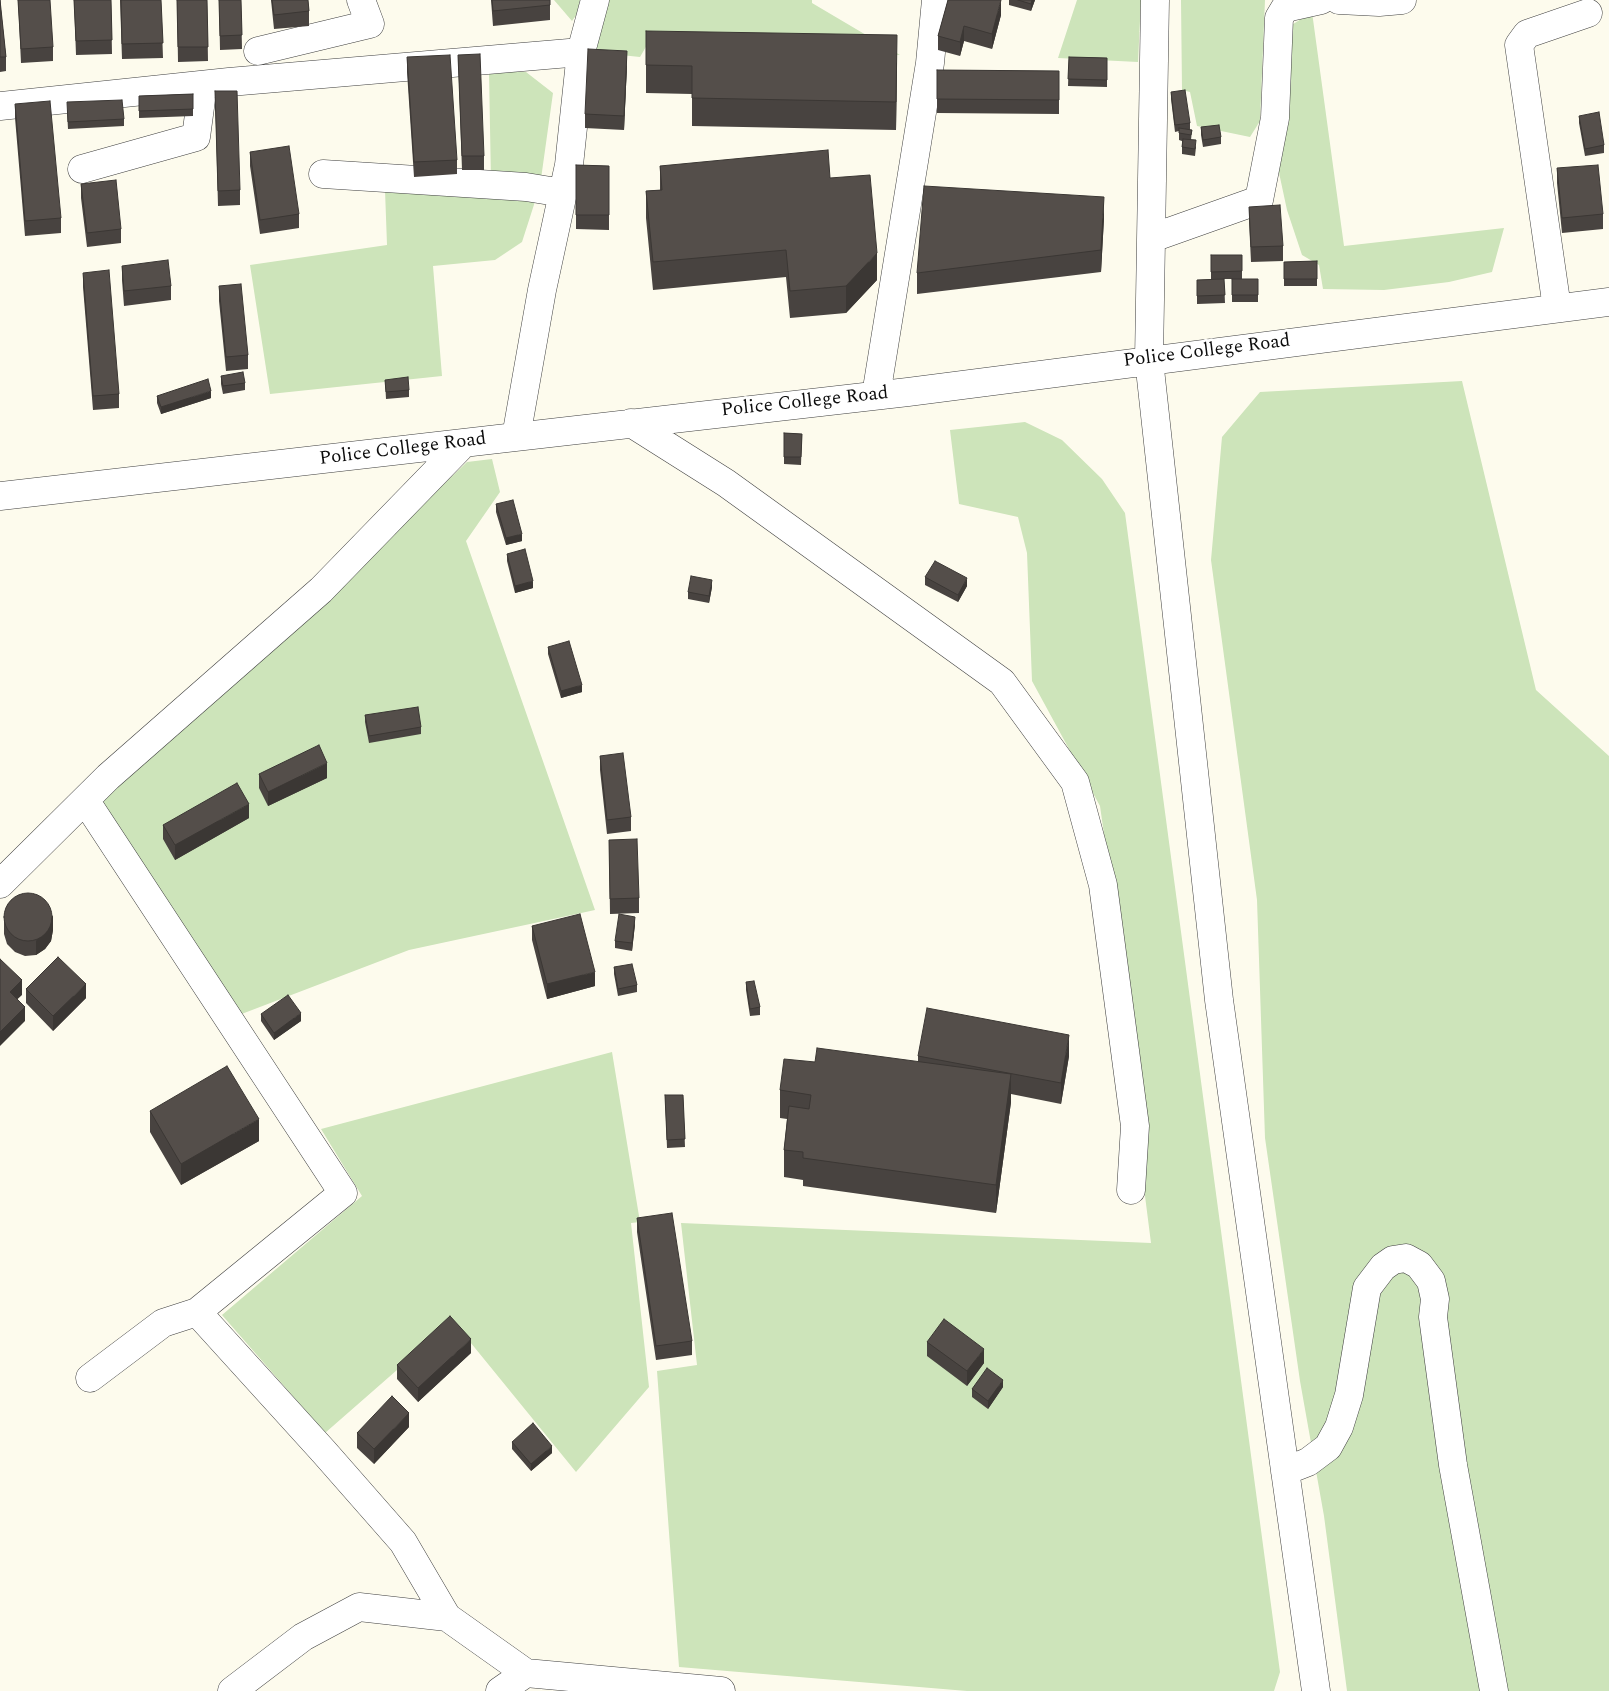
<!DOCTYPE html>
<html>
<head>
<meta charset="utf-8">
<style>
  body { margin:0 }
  canvas { display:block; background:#fdfbed }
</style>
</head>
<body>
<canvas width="1609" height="1691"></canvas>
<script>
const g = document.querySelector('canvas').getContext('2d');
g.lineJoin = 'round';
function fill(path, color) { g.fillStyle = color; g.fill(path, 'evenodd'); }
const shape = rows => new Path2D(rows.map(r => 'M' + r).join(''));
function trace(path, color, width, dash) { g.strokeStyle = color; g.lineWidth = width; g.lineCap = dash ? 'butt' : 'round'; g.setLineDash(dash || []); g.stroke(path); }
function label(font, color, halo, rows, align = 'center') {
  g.font = font + ' Spectral,serif'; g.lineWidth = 5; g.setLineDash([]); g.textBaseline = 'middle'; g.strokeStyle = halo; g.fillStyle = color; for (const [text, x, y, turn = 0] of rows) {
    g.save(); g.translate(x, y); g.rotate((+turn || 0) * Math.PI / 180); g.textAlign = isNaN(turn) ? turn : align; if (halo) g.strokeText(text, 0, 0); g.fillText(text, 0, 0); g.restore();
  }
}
const green = shape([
  [554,0,580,0,577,14,572,21],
  [604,0,812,0,812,3,900,55,647,45,640,57,592,52],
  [1077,0,1141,0,1138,62,1058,58],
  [1181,0,1265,0,1260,121,1250,137,1197,126,1190,92,1182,90],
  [1312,12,1344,246,1504,228,1492,272,1449,282,1384,290,1323,289,1319,265,1302,255,1287,210,1275,154,1287,28],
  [489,72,526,72,553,93,540,186,522,242,495,260,433,266,442,376,270,394,250,265,387,245,385,190,491,182],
  [1462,381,1536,690,1609,756,1609,1691,1347,1691,1324,1516,1300,1381,1265,1138,1257,900,1211,560,1222,437,1260,392],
  [1025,422,1062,440,1102,479,1125,513,1280,1672,1274,1691,967,1691,679,1667,657,1371,697,1365,681,1223,1151,1243,1145,1196,1140,1086,1100,806,1032,681,1027,553,1018,517,959,504,950,430],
  [492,459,500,492,466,541,595,910,409,950,239,1015,99,798,324,599,467,462],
  [612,1052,640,1222,631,1223,649,1387,576,1472,453,1321,325,1433,222,1315,362,1196,321,1129]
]);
const minor = shape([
  [1155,0,1149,360,1219,1000,1316,1691],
  [1339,0,1379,2,1402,0],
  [258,51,370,24,361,0],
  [0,106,229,82,581,52],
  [82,169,196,137,203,85],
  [323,174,526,187,563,193],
  [1152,238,1259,200,1275,118,1279,18,1285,8,1321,0],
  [1557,308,1519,45,1527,34,1588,13],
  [876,395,930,63,936,0],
  [631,423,726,483,1002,682,1075,782,1103,885,1135,1126,1131,1190],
  [516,437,542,290,569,165,581,52,595,0],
  [0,496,908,392,1609,302],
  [85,800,343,1193,197,1312],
  [0,884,108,777,321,590,464,443],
  [90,1378,163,1323,197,1312,324,1452,403,1542,447,1617,526,1673,721,1691],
  [1285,1471,1308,1462,1328,1447,1339,1427,1349,1395,1367,1288,1383,1267,1393,1260,1406,1258,1419,1265,1431,1281,1435,1299,1433,1317,1453,1465,1494,1691],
  [232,1691,303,1637,359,1607,447,1617],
  [500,1691,526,1673]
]);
const wall = shape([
  [0,0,6,57,6,71,0,72],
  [18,0,53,47,53,61,21,63],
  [74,0,111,0,112,54,76,55],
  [120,0,161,0,163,58,122,59],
  [177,0,207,0,208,61,178,62],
  [219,0,241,0,242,49,220,50],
  [271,0,308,0,309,11,309,26,274,29],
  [491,0,550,0,550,20,493,26],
  [948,0,1001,15,992,49,964,41,960,56,938,50,938,36],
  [1009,0,1035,0,1031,11,1009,5],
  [646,31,897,63,896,130,692,126,692,94,646,93],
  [458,55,484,156,484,170,462,170],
  [407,57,457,160,457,174,414,177,407,72],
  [1069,57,1107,58,1107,87,1068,86],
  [627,65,624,130,585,128,585,114],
  [937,70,1059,71,1059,114,937,113],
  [215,91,240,190,240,205,218,206],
  [1171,92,1190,123,1190,130,1192,130,1191,140,1196,147,1195,156,1182,154,1182,141,1179,140,1179,131,1175,132,1171,99],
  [193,94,193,116,139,118,139,96],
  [15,104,61,218,61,233,25,236,15,118],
  [67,110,124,119,124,126,68,129],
  [1579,116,1604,145,1604,153,1585,156,1579,123],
  [1201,127,1221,137,1221,144,1203,147,1201,135],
  [250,152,299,214,299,228,260,234,250,166],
  [576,165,609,166,609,230,576,229],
  [660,166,830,178,877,280,846,313,790,318,786,277,653,290,646,218,646,191,660,190],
  [1557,168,1603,214,1603,229,1562,233,1557,183],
  [81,184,121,229,121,243,87,247,81,198],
  [1249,207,1283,246,1283,261,1251,262,1249,221],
  [1104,218,1101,272,917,294,917,273],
  [1211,255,1242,255,1242,279,1211,279],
  [1317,261,1317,286,1284,286,1284,262],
  [122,266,171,286,171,300,124,306,122,280],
  [83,273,119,394,119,408,93,410,83,287],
  [1224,279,1225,303,1197,304,1197,280],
  [1232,279,1258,279,1258,302,1232,302],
  [219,286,248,355,248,369,226,371,219,301],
  [221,376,245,383,245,390,223,394,221,384],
  [385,380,409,390,409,397,386,399],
  [157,396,211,398,161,414,157,403],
  [784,433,802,434,801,465,784,464],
  [496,504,522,541,506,545,496,512],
  [507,554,533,588,515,593,507,561],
  [925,577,967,586,958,602,925,585],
  [712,587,709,603,688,599,688,592],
  [548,647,582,692,561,698,548,654],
  [365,715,421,727,421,734,369,743,365,722],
  [600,756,631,817,631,831,607,834,600,770],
  [259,774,327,778,268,806,259,788],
  [249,818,175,860,163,839,163,825],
  [609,840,639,898,639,913,610,914],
  [4,920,53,930,51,941,45,949,36,955,25,956,15,952,7,944,4,934],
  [635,924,632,951,615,948,615,941],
  [532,926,595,986,547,999,532,940],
  [614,967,637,985,637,992,618,996,614,974],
  [746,982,760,1007,760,1015,750,1016,746,990],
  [26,989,86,998,53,1031,26,1003],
  [261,1014,301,1021,274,1040,261,1021],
  [918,1056,1069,1056,1061,1104,1011,1094,1011,1102,996,1213,803,1186,803,1180,784,1177,784,1150,787,1119,780,1118,780,1090,815,1062,918,1062],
  [665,1095,683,1095,685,1147,667,1148],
  [150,1111,259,1141,181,1185,150,1132],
  [637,1218,692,1341,692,1355,656,1360,637,1232],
  [927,1342,984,1363,967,1386,927,1356],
  [471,1353,418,1402,397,1379,397,1365],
  [1003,1387,988,1409,972,1397,972,1389],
  [409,1427,374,1464,357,1448,357,1433],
  [512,1442,552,1453,531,1471,512,1449]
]);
const shadedWall = shape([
  [1001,0,1001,15,992,49,992,34],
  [1032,0,1035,0,1031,11,1031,4],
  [964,26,964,41,960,56,960,42],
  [897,35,897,63,896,130,896,102],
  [627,51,627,65,624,130,624,116],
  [1104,197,1104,218,1101,272,1101,250],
  [877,253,877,280,846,313,846,286],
  [211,391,211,398,161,414,161,407],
  [522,534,522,541,506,545,506,538],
  [967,578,967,586,958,602,958,595],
  [712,580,712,587,709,603,709,596],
  [533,581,533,588,515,593,515,586],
  [582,685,582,692,561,698,561,691],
  [327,763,327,778,268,806,268,792],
  [249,804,249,818,175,860,175,845],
  [53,915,53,930,51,941,45,949,36,955,36,941],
  [635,917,635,924,632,951,632,943],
  [595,972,595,986,547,999,547,984],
  [22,980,22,995,10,1006,10,992],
  [86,984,86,998,53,1031,53,1016],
  [25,1007,25,1021,0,1046,0,1032],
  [301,1013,301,1021,274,1040,274,1033],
  [1069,1035,1069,1056,1061,1104,1061,1083],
  [1011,1074,1011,1102,996,1213,996,1185],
  [259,1119,259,1141,181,1185,181,1164],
  [471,1339,471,1353,418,1402,418,1388],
  [984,1349,984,1363,967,1386,967,1371],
  [1003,1380,1003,1387,988,1409,988,1401],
  [409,1413,409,1427,374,1464,374,1449],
  [552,1446,552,1453,531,1471,531,1464]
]);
const building = shape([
  [0,0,6,57,0,57,0,0],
  [18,0,50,0,53,47,21,49,18,0],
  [74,0,111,0,112,40,76,41,74,0],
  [121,0,161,0,163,43,122,44,121,0],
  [177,0,207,0,208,47,178,47,177,0],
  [219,0,241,0,242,35,220,36,219,0],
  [272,0,308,0,309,11,274,15,272,0],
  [492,0,550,0,550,5,493,11,492,0],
  [948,0,1001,0,992,34,964,26,960,42,938,36,948,0],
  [1018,0,1032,0,1031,4,1018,0],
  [646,31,897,35,896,102,692,98,692,66,646,65,646,31],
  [588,49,627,51,624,116,585,114,588,49],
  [480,54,484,156,462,156,458,55,480,54],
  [450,55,457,160,414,162,407,57,450,55],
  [1069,57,1107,58,1107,80,1068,79,1069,57],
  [937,70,1059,71,1059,100,937,99,937,70],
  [1185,90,1190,123,1175,125,1171,92,1185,90],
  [215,91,237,91,240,190,218,191,215,91],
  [193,94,193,109,139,111,139,96,193,94],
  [122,100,124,119,68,122,67,102,122,100],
  [50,101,61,218,25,221,15,104,50,101],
  [1599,112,1604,145,1585,149,1579,116,1599,112],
  [1219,125,1221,137,1203,140,1201,127,1219,125],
  [1179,128,1192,130,1191,135,1179,133,1179,128],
  [1183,139,1196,140,1195,149,1182,147,1183,139],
  [289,146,299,214,260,220,250,152,289,146],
  [828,150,830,178,870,175,877,253,846,286,790,291,786,250,653,262,646,191,662,190,660,166,828,150],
  [576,165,609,166,609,215,576,215,576,165],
  [1598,165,1603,214,1562,218,1557,168,1598,165],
  [116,180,121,229,87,233,81,184,116,180],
  [924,186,1104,197,1101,250,917,273,924,186],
  [1280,205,1283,246,1251,247,1249,207,1280,205],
  [1211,255,1242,255,1242,271,1211,272,1211,255],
  [168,260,171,286,124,291,122,266,168,260],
  [1317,261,1317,279,1284,279,1284,262,1317,261],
  [109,270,119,394,93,396,83,273,109,270],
  [1224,279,1225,295,1197,296,1197,280,1224,279],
  [1232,279,1258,279,1258,295,1232,295,1232,279],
  [241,284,248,355,226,357,219,286,241,284],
  [243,372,245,383,223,386,221,376,243,372],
  [408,377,409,390,386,392,385,380,408,377],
  [208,379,211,391,161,407,157,396,208,379],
  [784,433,802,434,801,457,784,457,784,433],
  [513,500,522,534,506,538,496,504,513,500],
  [525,549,533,581,515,586,507,554,525,549],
  [935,561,967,578,958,595,925,577,935,561],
  [691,576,712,580,709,596,688,592,691,576],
  [569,641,582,685,561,691,548,647,569,641],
  [418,707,421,727,369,736,365,715,418,707],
  [319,745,327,763,268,792,259,774,319,745],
  [623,753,631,817,607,820,600,756,623,753],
  [237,783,249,804,175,845,163,825,237,783],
  [637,839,639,898,610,899,609,840,637,839],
  '4 917a24 24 0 1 1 48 0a24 24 0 1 1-48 0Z',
  [580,914,595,972,547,984,532,926,580,914],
  [619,914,635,917,632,943,615,941,619,914],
  [58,957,86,984,53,1016,26,989,58,957],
  [0,959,22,980,10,992,25,1007,0,1032,0,959],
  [632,964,637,985,618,989,614,967,632,964],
  [754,981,760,1007,750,1009,746,982,754,981],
  [288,995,301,1013,274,1033,261,1014,288,995],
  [927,1008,1069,1035,1061,1083,918,1056,927,1008],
  [817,1048,1011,1074,996,1185,803,1158,803,1152,784,1150,789,1106,809,1109,811,1095,780,1090,784,1059,815,1062,817,1048],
  [227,1066,259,1119,181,1164,150,1111,227,1066],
  [665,1095,683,1095,685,1139,667,1140,665,1095],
  [672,1213,692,1341,656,1346,637,1218,672,1213],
  [450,1316,471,1339,418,1388,397,1365,450,1316],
  [944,1319,984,1349,967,1371,927,1342,944,1319],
  [987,1368,1003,1380,988,1401,972,1389,987,1368],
  [392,1396,409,1413,374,1449,357,1433,392,1396],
  [533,1423,552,1446,531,1464,512,1442,533,1423]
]);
const streetNames = [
  ["Police College Road",1207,352,-7],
  ["Police College Road",805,403,-6],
  ["Police College Road",403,450,-7]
];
fill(green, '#cde4ba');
trace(minor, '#3f3f3f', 29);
trace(minor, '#fff', 28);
fill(wall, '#484340');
fill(shadedWall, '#3b3734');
fill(building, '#544e4a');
trace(building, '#3b3734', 1);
label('19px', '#0c0c0c', '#fff', streetNames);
</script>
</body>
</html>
